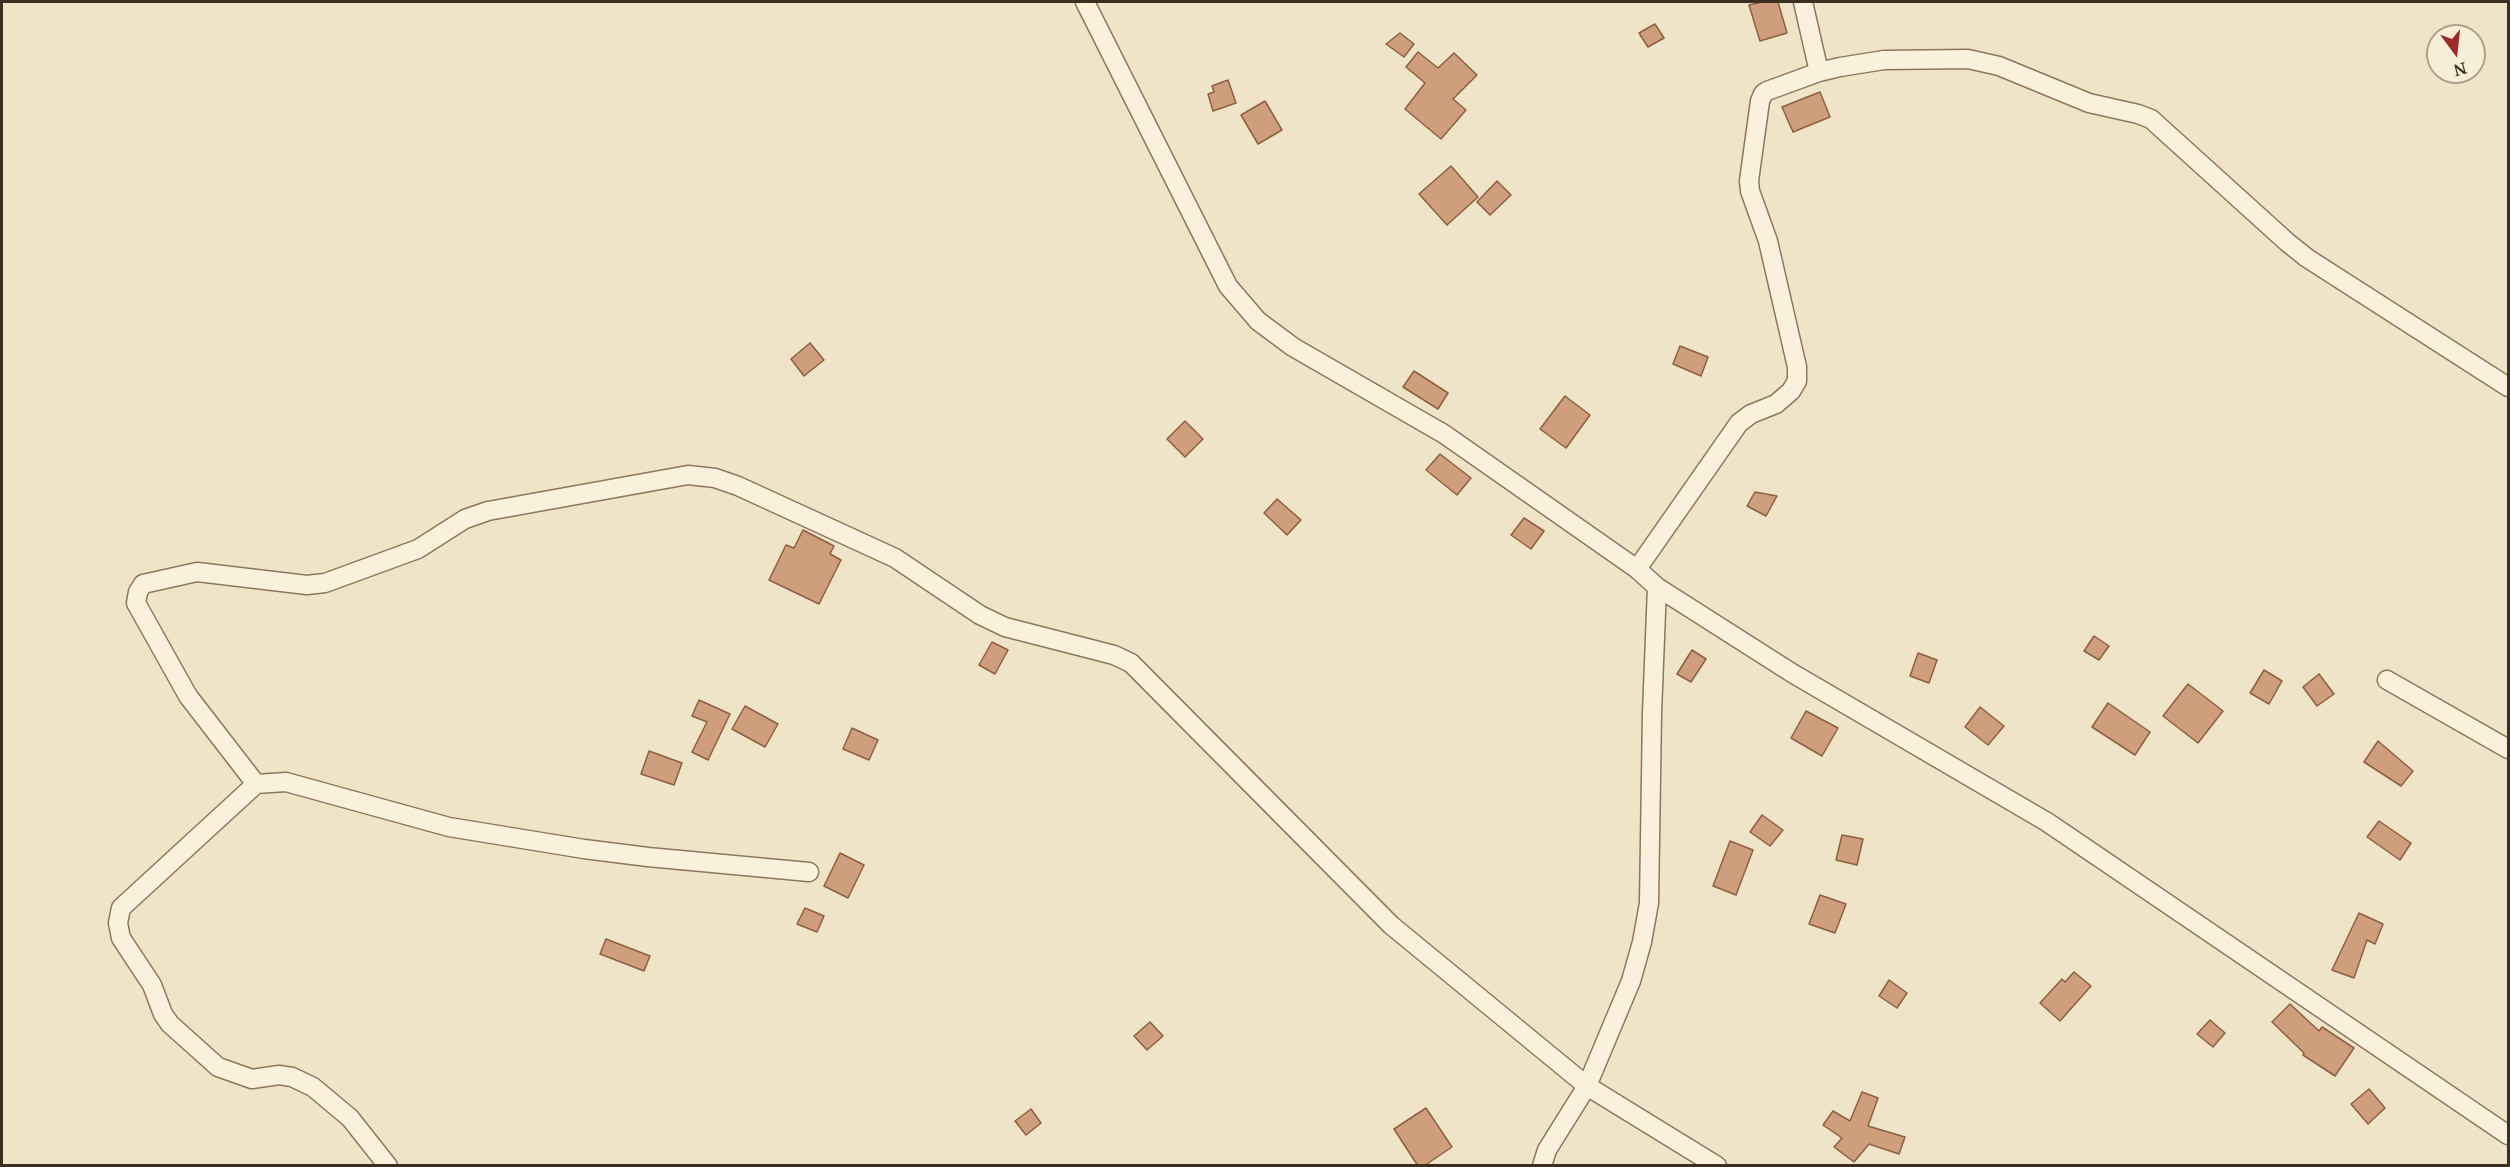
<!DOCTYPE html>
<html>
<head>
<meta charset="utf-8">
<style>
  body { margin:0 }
  #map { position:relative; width:2510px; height:1167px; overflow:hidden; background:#f0e4c8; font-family:"Noto Serif",serif }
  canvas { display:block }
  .frame { position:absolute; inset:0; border:3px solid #3d2e20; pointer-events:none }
  .north { position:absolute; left:2426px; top:24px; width:60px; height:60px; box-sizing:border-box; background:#f7eed8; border:2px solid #ada18e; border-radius:50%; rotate:165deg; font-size:16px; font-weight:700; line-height:24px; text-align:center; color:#3d2e20 }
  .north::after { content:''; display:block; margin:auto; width:21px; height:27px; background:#9e2a2b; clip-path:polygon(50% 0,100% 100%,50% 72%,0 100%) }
</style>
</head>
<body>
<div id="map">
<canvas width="2510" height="1167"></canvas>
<div class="frame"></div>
<div class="north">N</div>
</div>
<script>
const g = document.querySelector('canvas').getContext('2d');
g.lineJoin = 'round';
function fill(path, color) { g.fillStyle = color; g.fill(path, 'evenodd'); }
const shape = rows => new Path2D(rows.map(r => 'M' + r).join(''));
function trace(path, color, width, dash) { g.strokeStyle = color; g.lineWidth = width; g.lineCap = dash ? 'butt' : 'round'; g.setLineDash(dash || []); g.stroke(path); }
const building = shape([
  [1762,2,1778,2,1787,33,1760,41,1749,5,1762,2],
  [1655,24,1664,38,1648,47,1639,33,1655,24],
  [1400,33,1414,44,1404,57,1386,44,1400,33],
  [1418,52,1438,68,1454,53,1477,75,1453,99,1466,110,1441,139,1405,109,1425,83,1406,67,1418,52],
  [1228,80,1236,103,1213,111,1208,94,1214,92,1212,86,1228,80],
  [1820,92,1830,117,1793,132,1782,107,1820,92],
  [1265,101,1282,130,1258,144,1241,115,1265,101],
  [1451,166,1478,197,1447,225,1419,194,1451,166],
  [1497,181,1511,195,1490,215,1477,202,1497,181],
  [810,343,824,360,804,376,791,359,810,343],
  [1680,346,1708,357,1701,376,1673,364,1680,346],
  [1414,371,1448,393,1438,409,1403,387,1414,371],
  [1565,396,1590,415,1566,448,1540,429,1565,396],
  [1185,421,1203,439,1185,457,1167,439,1185,421],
  [1440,454,1471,478,1457,495,1426,470,1440,454],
  [1755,492,1777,496,1766,516,1747,506,1755,492],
  [1277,499,1301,520,1287,535,1264,513,1277,499],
  [1524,518,1544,531,1531,549,1511,535,1524,518],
  [803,530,834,546,830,554,841,560,819,604,769,580,786,545,794,548,803,530],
  [2094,636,2109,646,2099,660,2084,651,2094,636],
  [992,642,1008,650,995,674,979,665,992,642],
  [1692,650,1706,659,1691,682,1677,674,1692,650],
  [1918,653,1937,660,1929,683,1910,676,1918,653],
  [2264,670,2282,681,2269,704,2250,693,2264,670],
  [2319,674,2334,694,2317,706,2303,687,2319,674],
  [2188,684,2223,711,2198,743,2163,716,2188,684],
  [699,700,730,714,708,760,692,752,707,722,692,716,699,700],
  [2108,703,2150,732,2135,755,2092,727,2108,703],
  [745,706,778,724,765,747,732,729,745,706],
  [1980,707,2004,726,1988,745,1965,727,1980,707],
  [1806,711,1838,728,1822,756,1791,738,1806,711],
  [852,728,878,740,869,760,843,749,852,728],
  [2378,741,2413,771,2401,786,2364,762,2378,741],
  [649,751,682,763,674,785,641,774,649,751],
  [1762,815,1783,830,1770,846,1750,832,1762,815],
  [2379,821,2411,843,2400,860,2367,837,2379,821],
  [1842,835,1863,839,1857,865,1836,860,1842,835],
  [1730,841,1753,850,1736,895,1713,886,1730,841],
  [840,853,864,865,848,898,824,886,840,853],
  [1820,895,1846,904,1835,933,1809,924,1820,895],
  [805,908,824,916,817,932,797,924,805,908],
  [2359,913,2383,924,2375,944,2367,940,2354,978,2332,970,2359,913],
  [606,939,650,956,644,971,600,954,606,939],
  [2074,972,2091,986,2060,1021,2040,1003,2062,979,2065,982,2074,972],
  [1889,980,1907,993,1897,1008,1879,996,1889,980],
  [2290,1004,2319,1031,2322,1027,2354,1048,2335,1076,2303,1055,2304,1053,2272,1022,2290,1004],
  [2210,1020,2225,1033,2213,1047,2197,1034,2210,1020],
  [1150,1022,1163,1036,1147,1050,1134,1036,1150,1022],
  [2369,1089,2385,1108,2368,1124,2351,1104,2369,1089],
  [1862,1092,1878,1098,1868,1126,1905,1137,1899,1154,1869,1144,1854,1162,1834,1147,1842,1138,1823,1125,1833,1111,1850,1121,1862,1092],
  [1426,1108,1452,1147,1424,1166,1418,1166,1394,1129,1426,1108],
  [1031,1109,1041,1123,1026,1135,1015,1121,1031,1109]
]);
const street = shape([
  [1085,2,1228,286,1258,321,1293,347,1444,434,1637,569,1657,587,1792,673,2047,822,2508,1135],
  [1803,2,1819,72],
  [1637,569,1739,423,1751,414,1776,404,1791,391,1797,381,1797,367,1768,241,1750,191,1749,181,1760,101,1763,94,1767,91,1819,72,1840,67,1884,60,1968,59,1999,66,2089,103,2138,114,2151,119,2287,242,2307,258,2508,387],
  [2387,680,2508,749],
  [256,784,188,696,136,603,138,592,143,584,197,572,307,585,325,583,418,549,465,519,488,511,688,475,715,478,738,486,895,558,980,615,1005,627,1114,655,1131,663,1391,925,1587,1086,1717,1166],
  [388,1166,350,1118,313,1087,292,1077,279,1075,252,1079,218,1067,170,1024,163,1014,152,985,121,938,118,923,121,908,256,784,286,782,449,827,584,849,648,857,809,872],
  [1542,1166,1547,1150,1587,1086,1631,981,1642,942,1649,903,1652,713,1657,587]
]);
fill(building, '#cf9f7d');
trace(building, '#8d5f41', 1.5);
trace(street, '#8d765c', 21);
trace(street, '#faf1dc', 18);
</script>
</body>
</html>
